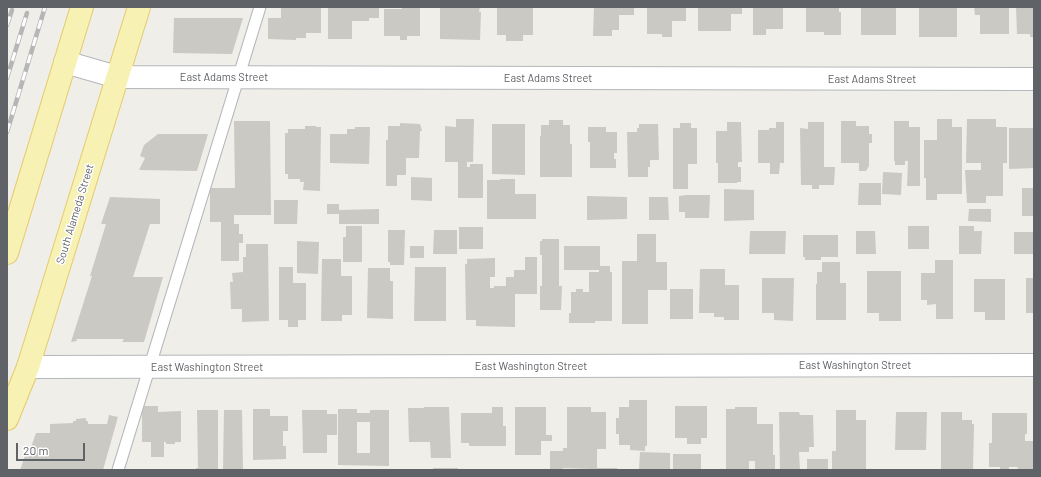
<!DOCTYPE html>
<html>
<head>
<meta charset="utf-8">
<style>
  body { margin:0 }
  #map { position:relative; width:1041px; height:477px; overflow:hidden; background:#efeee8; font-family:Barlow,sans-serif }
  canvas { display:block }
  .frame { position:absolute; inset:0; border:8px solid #5f6266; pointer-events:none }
  .scale { position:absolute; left:16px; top:443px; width:69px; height:18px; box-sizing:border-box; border:2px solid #5f6266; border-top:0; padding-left:5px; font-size:12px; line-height:14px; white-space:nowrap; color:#5f6266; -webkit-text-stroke:3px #fff; paint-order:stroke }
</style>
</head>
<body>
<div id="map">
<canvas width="1041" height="477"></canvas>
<div class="frame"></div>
<div class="scale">20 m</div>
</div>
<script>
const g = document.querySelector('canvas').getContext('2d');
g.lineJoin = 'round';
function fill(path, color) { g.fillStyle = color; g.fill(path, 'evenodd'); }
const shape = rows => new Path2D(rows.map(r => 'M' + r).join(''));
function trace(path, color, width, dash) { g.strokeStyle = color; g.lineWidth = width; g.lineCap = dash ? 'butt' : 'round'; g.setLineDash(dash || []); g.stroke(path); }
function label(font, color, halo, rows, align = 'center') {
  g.font = font + ' Barlow,sans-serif'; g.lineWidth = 3; g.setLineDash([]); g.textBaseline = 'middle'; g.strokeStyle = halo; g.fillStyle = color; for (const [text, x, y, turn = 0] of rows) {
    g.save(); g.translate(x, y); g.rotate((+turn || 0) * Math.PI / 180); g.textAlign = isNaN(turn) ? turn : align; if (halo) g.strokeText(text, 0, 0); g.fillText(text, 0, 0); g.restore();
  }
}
const building = shape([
  [281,7,321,7,321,33,306,33,306,38,296,38,296,40,268,39,268,18,281,18],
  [328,7,379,7,379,18,369,18,369,21,352,21,352,39,328,39],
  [402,7,420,7,420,36,407,36,407,40,400,40,400,36,384,36,384,9,402,9],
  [440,7,480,7,479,12,481,12,480,40,440,39],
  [497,7,533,7,533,35,523,35,523,41,506,41,506,35,497,35],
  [594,7,634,7,634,15,619,15,619,30,612,30,612,36,593,36],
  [647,7,686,8,686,21,672,21,672,37,662,37,662,34,647,34],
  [698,7,742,7,742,14,731,14,731,31,698,31],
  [753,7,783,7,783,29,766,29,766,35,753,35],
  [806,7,839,7,839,12,841,12,841,35,824,35,824,32,806,32],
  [861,7,896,7,896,35,861,35],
  [919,7,957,7,957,37,919,37],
  [974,7,1009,7,1009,34,980,34,980,15,975,15],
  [1016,7,1034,7,1034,37,1030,37,1030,34,1017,34],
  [174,18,243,18,232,54,173,53],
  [456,119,474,119,473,162,467,162,467,167,470,167,470,164,483,164,483,198,458,198,458,162,445,162,445,126,456,127],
  [937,119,952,119,952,127,962,127,962,194,937,194,937,200,926,200,926,178,924,178,924,140,937,140],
  [967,119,996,119,996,127,1007,127,1007,163,1003,163,1003,196,986,196,986,203,967,203,965,170,981,170,981,163,966,163],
  [549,120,563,120,563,125,570,125,570,144,572,144,572,177,540,177,540,136,541,136,541,125,549,125],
  [234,121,270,121,271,215,234,215,234,224,239,224,239,234,243,234,243,243,239,243,239,261,221,261,221,222,210,222,210,188,235,188],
  [841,121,856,121,856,126,869,126,869,134,872,134,872,143,869,143,869,166,866,171,859,171,859,163,841,163],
  [894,121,909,121,909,127,920,127,920,186,907,186,908,161,905,161,905,165,895,165,895,161,894,161],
  [727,122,741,122,742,162,738,162,738,167,741,167,741,182,737,182,737,183,718,183,718,163,716,163,716,131,727,131],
  [776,122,784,122,784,163,780,163,779,174,770,174,770,163,758,163,758,130,769,130,769,128,776,128],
  [808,122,824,122,824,167,835,167,834,185,819,185,819,189,812,189,812,185,801,185,800,128,808,129],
  [400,123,420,124,422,131,420,131,419,158,406,158,406,175,397,175,397,186,386,186,386,140,388,140,388,126,400,126],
  [680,123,691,123,691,128,697,128,697,164,688,164,688,189,673,189,673,128,680,128],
  [492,124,525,124,525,175,492,174],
  [639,124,658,124,659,160,650,160,650,167,648,167,648,177,628,177,627,132,637,132,637,128,639,128],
  [305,126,316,126,316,127,321,127,320,191,303,190,304,182,300,182,300,179,288,179,288,174,285,174,285,133,288,133,288,129,305,129],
  [355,127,370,127,369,164,330,163,330,134,347,134,347,129,355,129],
  [588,127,606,127,606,132,617,132,617,153,614,153,614,159,616,159,616,168,590,168,590,142,588,142],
  [1009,128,1034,128,1034,168,1009,169],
  [158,134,208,134,197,171,139,170,145,158,140,156,144,145],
  [883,172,902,173,901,195,882,194],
  [411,177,432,178,432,201,411,200],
  [500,179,515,179,515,194,536,194,536,219,487,219,487,180,500,180],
  [859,183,881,183,881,205,858,205],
  [1022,188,1034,188,1034,216,1022,216],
  [724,189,754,190,754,220,724,221],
  [686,195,710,195,709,218,685,218,685,212,679,212,679,196],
  [587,196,627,197,627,219,587,220],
  [110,197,160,199,160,224,150,224,133,277,163,277,144,342,122,342,124,339,76,339,77,341,71,342,92,276,90,276,106,224,101,224],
  [649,197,668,197,669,220,649,220],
  [274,200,298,200,297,224,274,224],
  [327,204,339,204,339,210,379,209,379,224,339,224,339,214,327,214],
  [969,209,991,209,991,222,968,221],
  [346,226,362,226,362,262,343,262,343,237,346,237],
  [908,226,929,226,929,249,908,249],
  [959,226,974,226,974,231,982,231,981,254,959,254],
  [459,227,483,227,483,249,459,249],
  [388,230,405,230,404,265,390,265,390,262,388,262],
  [434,230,457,230,457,254,433,254],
  [750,231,786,231,785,254,749,254],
  [856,231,875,231,876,254,856,254],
  [1014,232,1034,232,1034,254,1014,254],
  [637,234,656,234,656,262,667,262,667,290,648,290,648,324,622,324,622,261,637,261],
  [803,235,838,235,838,257,821,257,821,260,805,260,805,257,803,257],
  [542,239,559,239,559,286,562,286,561,310,540,310,540,286,542,286,542,255,540,255,540,241,542,241],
  [297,241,319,242,318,274,297,273],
  [246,244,268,244,269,321,242,322,242,309,231,309,230,282,233,282,232,273,243,272,243,257,246,257],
  [410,246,424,246,424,258,410,258],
  [564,246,600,246,600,266,610,266,610,272,612,272,612,321,595,321,595,323,569,323,569,313,571,313,571,292,576,292,576,289,583,289,583,292,589,292,589,272,599,272,599,270,564,270],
  [525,257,537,257,537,294,515,294,515,327,476,326,476,320,466,320,465,264,467,264,467,259,495,258,495,277,490,277,490,288,494,288,494,286,506,286,506,277,514,277,514,270,525,270],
  [322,259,341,259,341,276,352,276,352,315,342,315,342,321,321,321],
  [935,260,953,260,953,319,936,319,936,304,927,305,927,300,921,300,921,273,935,273],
  [822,262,840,262,840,283,846,283,846,320,816,320,816,284,817,284,817,272,822,272],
  [279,267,293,267,293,283,306,283,306,320,298,320,298,327,288,327,288,320,279,320],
  [415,267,446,267,446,321,414,321],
  [368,268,390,268,390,281,393,281,393,319,367,318],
  [700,269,725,269,725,285,739,285,739,320,724,320,724,317,714,317,714,313,699,313],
  [867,271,901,271,901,321,879,321,879,313,867,313],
  [762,278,794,278,793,321,774,320,774,313,762,313],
  [1026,278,1034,278,1034,313,1026,313],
  [974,279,1005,279,1005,320,985,320,985,312,974,312],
  [670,289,693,289,693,319,670,319],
  [629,400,647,400,647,446,645,446,645,451,630,450,630,445,619,445,619,434,616,434,616,418,619,418,619,407,629,407],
  [142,406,158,406,158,412,181,411,181,442,175,442,175,444,166,444,166,442,164,442,164,457,151,457,151,442,142,442],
  [675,406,707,406,707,438,701,438,701,444,687,444,687,438,675,438],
  [424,407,449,407,451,458,431,458,430,442,409,442,408,408,424,408],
  [492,407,503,407,503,426,506,426,506,446,469,446,469,443,461,443,461,413,492,413],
  [515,407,546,407,546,435,552,435,552,441,541,441,541,455,515,455],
  [567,407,591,407,591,412,606,412,606,449,597,449,597,468,617,468,617,470,563,468,563,470,550,470,550,451,563,451,563,448,567,448],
  [735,407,757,407,757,424,773,424,773,455,775,455,775,470,755,470,755,461,749,461,749,470,726,470,726,409,735,409],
  [253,409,270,409,270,416,288,416,288,431,283,431,283,446,286,446,286,459,253,460],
  [338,409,357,409,357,413,370,413,370,410,389,410,389,466,338,465],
  [357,422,370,422,370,453,357,453],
  [197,410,218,410,218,470,196,470,196,468,198,468],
  [224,410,242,410,243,470,223,470],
  [302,410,327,410,327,414,337,414,337,435,327,435,327,453,303,453],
  [836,410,856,410,856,420,866,420,866,470,832,470,832,451,836,451],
  [779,412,799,412,800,415,813,415,814,447,809,447,809,452,799,452,800,470,780,470],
  [896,412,927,412,926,450,895,450],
  [941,412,962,412,962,420,972,420,972,424,974,424,973,470,941,470],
  [992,413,1027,413,1027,434,1025,434,1025,441,1034,441,1034,470,1019,470,1017,467,1009,467,1009,470,1000,470,1000,467,989,467,989,443,992,443],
  [109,415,118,417,103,470,20,470,26,453,29,453,36,433,50,433,50,424,73,423,73,421,76,421,76,419,86,418,86,421,88,421,88,424,107,424],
  [640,452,670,453,670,470,639,470],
  [673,454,701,454,701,470,673,470],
  [807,459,828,459,828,470,807,470],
  [433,468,458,468,458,470,433,470]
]);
const service = shape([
  [118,470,260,7]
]);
const minor = shape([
  [65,62,117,77,1034,79],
  [28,367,1034,365]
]);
const primary = shape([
  [7,253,82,7],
  [7,419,28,367,139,7]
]);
const rail = shape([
  [7,25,12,10],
  [7,78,27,13],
  [7,132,45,7]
]);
const streetNames = [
  ["East Adams Street",224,77],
  ["East Adams Street",548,78],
  ["East Adams Street",872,79],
  ["South Alameda Street",75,214,-73],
  ["East Washington Street",855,365],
  ["East Washington Street",531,366],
  ["East Washington Street",207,367]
];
fill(building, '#cbc9c4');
trace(service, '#b4b7bb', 13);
trace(minor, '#b4b7bb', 24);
trace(primary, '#e5cb6b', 24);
trace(service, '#fff', 11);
trace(minor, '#fff', 22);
trace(primary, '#f8f1b4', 22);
trace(rail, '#b5b6b6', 4.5);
trace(rail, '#fff', 3, [9]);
label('11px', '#5f6266', '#fff', streetNames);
</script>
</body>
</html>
